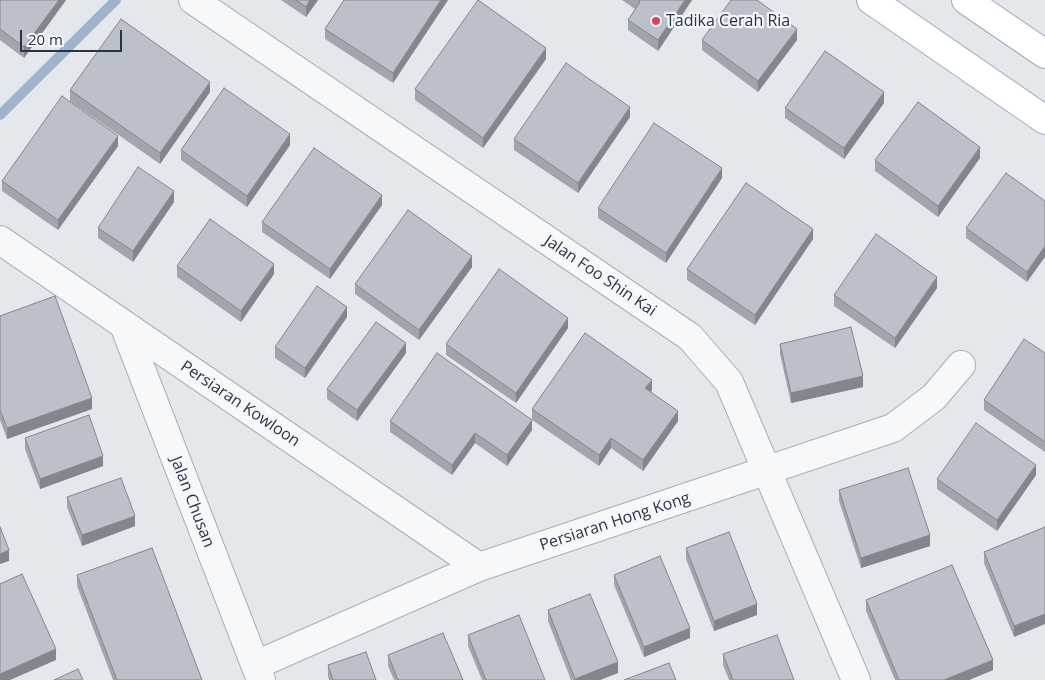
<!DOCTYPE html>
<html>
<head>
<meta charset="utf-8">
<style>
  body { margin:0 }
  #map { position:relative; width:1045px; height:680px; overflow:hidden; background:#e4e7ec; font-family:"Open Sans",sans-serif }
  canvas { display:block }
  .scale { position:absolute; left:20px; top:30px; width:102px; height:22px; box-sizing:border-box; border:2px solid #2b3445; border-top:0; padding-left:6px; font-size:15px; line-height:18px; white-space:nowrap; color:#2b3445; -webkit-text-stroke:4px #f4f6f9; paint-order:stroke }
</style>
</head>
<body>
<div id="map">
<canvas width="1045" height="680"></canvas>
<div class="scale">20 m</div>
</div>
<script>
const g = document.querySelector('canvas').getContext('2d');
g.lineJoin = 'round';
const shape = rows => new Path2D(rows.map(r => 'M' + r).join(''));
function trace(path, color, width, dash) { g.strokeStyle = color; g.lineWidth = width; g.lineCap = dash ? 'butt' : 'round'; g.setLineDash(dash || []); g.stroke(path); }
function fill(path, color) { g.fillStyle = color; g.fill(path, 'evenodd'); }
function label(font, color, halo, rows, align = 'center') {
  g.font = font + ' "Open Sans",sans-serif'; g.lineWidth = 4.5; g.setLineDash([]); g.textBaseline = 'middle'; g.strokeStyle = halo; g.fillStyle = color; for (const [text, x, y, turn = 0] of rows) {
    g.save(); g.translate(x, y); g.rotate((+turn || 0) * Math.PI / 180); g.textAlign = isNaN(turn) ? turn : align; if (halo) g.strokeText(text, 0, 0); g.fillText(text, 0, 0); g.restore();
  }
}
const stream = shape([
  [0,115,116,0]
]);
const minor = shape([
  [193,0,690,337,729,382,856,680],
  [0,240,479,567],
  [124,325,261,680],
  [256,665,479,567,893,428,934,397,961,365]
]);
const major = shape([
  [871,0,1045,120],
  [966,0,1045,54]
]);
const wall = shape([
  [0,0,66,0,24,58,0,40],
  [281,0,318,0,306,17],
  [344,0,448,0,393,83,325,39,325,29],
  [622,0,692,0,658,51,628,30,628,20,635,9],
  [702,40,797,40,758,92,702,50],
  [546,59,483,148,415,100,415,89],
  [70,90,210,92,160,164,70,101],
  [884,103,844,159,785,118,785,108],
  [630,117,578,193,514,150,514,139],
  [290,145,247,207,181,160,181,150],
  [118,146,58,230,2,191,2,181],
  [980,158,938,217,875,171,875,160],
  [722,178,666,263,598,218,598,208],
  [1045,201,1027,282,966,238,966,228],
  [174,202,133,262,98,238,98,228],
  [382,205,330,279,262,232,262,222],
  [813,239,755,325,687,280,687,269],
  [177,266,274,274,241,322,177,277],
  [472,267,419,340,355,294,355,284],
  [937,288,895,348,834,306,834,295],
  [0,316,92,409,7,439,0,420],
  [347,317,305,378,275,358,275,347],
  [568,328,516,403,446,355,446,344],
  [780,344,863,387,791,403,780,354],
  [406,353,357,421,327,399,327,389],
  [1045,353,1045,452,984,410,984,400],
  [652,390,651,392,678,421,643,471,611,448,599,466,532,420,532,430,507,466,475,443,452,475,390,432,390,421,532,420,532,409],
  [25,438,103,466,40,489,25,449],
  [1036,475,997,531,937,489,937,479],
  [839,490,930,546,861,568,839,501],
  [67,497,135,526,82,546,67,507],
  [1045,527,1014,637,984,563,984,552],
  [686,548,757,615,714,631,686,559],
  [77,575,202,680,113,680,77,586],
  [614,575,690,638,644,657,614,585],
  [866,600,993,670,969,680,895,680,866,611],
  [548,610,618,673,600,680,571,680,548,621],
  [468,635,545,680,482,680,468,646],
  [723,654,794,680,729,680,723,665],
  [388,655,463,680,394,680,388,666],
  [328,665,376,680,329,680,328,676]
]);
const shadedWall = shape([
  [59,0,66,0,24,58,24,47],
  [310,0,318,0,306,17,306,7],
  [441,0,448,0,393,83,393,73],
  [685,0,692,0,658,51,658,40],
  [797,29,797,40,758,92,758,81],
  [546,48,546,59,483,148,483,138],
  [210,82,210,92,160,164,160,153],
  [884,92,884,103,844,159,844,148],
  [630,107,630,117,578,193,578,183],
  [290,134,290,145,247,207,247,196],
  [118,136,118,146,58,230,58,220],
  [980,147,980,158,938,217,938,206],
  [722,168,722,178,666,263,666,253],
  [174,191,174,202,133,262,133,251],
  [382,195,382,205,330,279,330,269],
  [813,229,813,239,755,325,755,315],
  [1045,246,1045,257,1027,282,1027,272],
  [472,256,472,267,419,340,419,330],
  [274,264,274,274,241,322,241,311],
  [937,277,937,288,895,348,895,338],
  [347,307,347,317,305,378,305,368],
  [568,318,568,328,516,403,516,393],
  [406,343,406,353,357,421,357,410],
  [863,376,863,387,791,403,791,393],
  [652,380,652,390,645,399,645,388],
  [92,398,92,409,7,439,7,428],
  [678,411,678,421,643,471,643,460],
  [532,420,532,430,507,466,507,455],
  [475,433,475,443,452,475,452,465],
  [611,438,611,448,599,466,599,455],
  [103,456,103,466,40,489,40,479],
  [1036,465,1036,475,997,531,997,520],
  [135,516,135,526,82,546,82,535],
  [930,535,930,546,861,568,861,558],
  [9,550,9,561,0,564,0,554],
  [757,604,757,615,714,631,714,621],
  [1045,614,1045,624,1014,637,1014,626],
  [690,628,690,638,644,657,644,647],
  [56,649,56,660,10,680,0,680,0,674],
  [993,660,993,670,969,680,944,680],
  [618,662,618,673,600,680,575,680,575,679]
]);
const building = shape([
  [0,0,59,0,24,47,0,29,0,0],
  [296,0,310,0,306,7,296,0],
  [344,0,441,0,393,73,325,29,344,0],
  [478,0,546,48,483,138,415,89,478,0],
  [638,0,685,0,658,40,628,20,640,2,638,0],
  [731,0,757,0,797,29,758,81,702,40,731,0],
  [121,19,210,82,160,153,70,90,121,19],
  [825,51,884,92,844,148,785,108,825,51],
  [566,63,630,107,578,183,514,139,566,63],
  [224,88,290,134,247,196,181,150,224,88],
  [62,96,118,136,58,220,2,181,62,96],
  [918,102,980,147,938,206,875,160,918,102],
  [654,123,722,168,666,253,598,208,654,123],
  [314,148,382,195,330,269,262,222,314,148],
  [138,167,174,191,133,251,98,228,138,167],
  [1006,173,1045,201,1045,246,1027,272,966,228,1006,173],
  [746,183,813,229,755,315,687,269,746,183],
  [408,210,472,256,419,330,355,284,408,210],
  [210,219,274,264,241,311,177,266,210,219],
  [876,234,937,277,895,338,834,295,876,234],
  [499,269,568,318,516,393,446,344,499,269],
  [317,286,347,307,305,368,275,347,317,286],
  [55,296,92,398,7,428,0,410,0,316,55,296],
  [376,322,406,343,357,410,327,389,376,322],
  [851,327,863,376,791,393,780,344,851,327],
  [585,333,652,380,645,388,678,411,643,460,611,438,599,455,532,409,585,333],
  [1024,339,1045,353,1045,442,984,400,1024,339],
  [437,353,532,420,507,455,475,433,452,465,390,421,437,353],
  [89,415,103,456,40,479,25,438,89,415],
  [976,423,1036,465,997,520,937,479,976,423],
  [908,468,930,535,861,558,839,490,908,468],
  [121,478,135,516,82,535,67,497,121,478],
  [0,527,9,550,0,554,0,527],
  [1045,527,1045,614,1014,626,984,552,1045,527],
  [729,532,757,604,714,621,686,548,729,532],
  [152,548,202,680,117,680,77,575,152,548],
  [660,556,690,628,644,647,614,575,660,556],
  [952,565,993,660,944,680,899,680,866,600,952,565],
  [22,574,56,649,0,674,0,584,22,574],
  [590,594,618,662,575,679,548,610,590,594],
  [519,615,545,680,486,680,468,635,519,615],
  [443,633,463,680,398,680,388,655,443,633],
  [777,635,794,680,733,680,723,654,777,635],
  [366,652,376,680,333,680,328,665,366,652],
  [669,663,676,680,624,680,669,663],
  [78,669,83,680,54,680,78,669]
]);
const markers = [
  [656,21,5,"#d1495b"]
];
const poiNames = [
  ["Tadika Cerah Ria",666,21]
];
const streetNames = [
  ["Jalan Foo Shin Kai",600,276,34],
  ["Persiaran Kowloon",240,404,34],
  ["Jalan Chusan",192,502,69],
  ["Persiaran Hong Kong",615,522,-18]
];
trace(stream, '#9fb4cc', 10);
trace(minor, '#a9aeb7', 30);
trace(major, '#a3abb8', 30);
trace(minor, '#f7f8fa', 28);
trace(major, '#fff', 28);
fill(wall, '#a1a5ae');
fill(shadedWall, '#83868d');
fill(building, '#bbc0ca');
trace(building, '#83868d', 1);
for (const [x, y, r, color] of markers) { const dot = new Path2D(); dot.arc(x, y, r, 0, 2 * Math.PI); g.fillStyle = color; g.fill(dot); trace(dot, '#f4f6f9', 2); }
label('16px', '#2b3445', '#f4f6f9', poiNames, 'left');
label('16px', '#2b3445', '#f4f6f9', streetNames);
</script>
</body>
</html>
